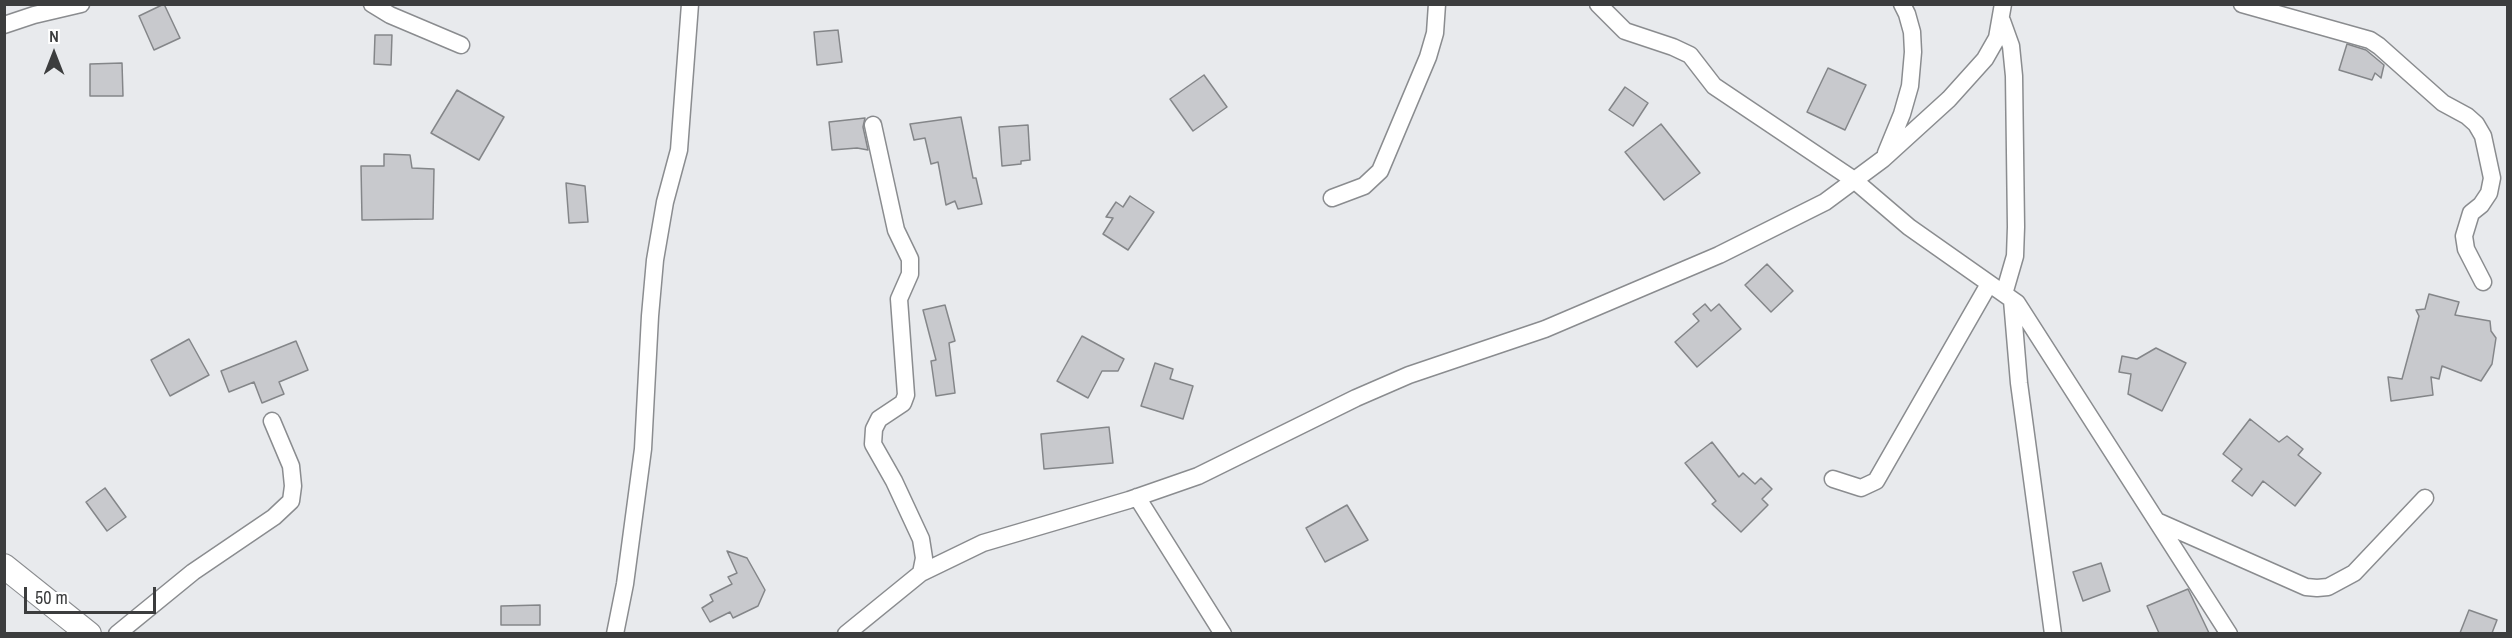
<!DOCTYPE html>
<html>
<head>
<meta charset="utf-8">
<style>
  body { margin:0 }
  #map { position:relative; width:2512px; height:638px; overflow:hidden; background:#e8eaed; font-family:"Archivo Narrow",sans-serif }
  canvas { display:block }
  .frame { position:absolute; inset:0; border:6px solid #3c3d3e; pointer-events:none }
  .north { position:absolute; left:24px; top:24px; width:60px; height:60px; -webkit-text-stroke:4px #fff; paint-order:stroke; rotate:0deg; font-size:16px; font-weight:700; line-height:24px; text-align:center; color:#3c3d3e }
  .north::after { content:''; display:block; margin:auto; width:21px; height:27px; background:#3c3d3e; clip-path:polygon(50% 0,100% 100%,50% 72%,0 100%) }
  .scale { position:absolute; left:24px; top:587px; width:132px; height:27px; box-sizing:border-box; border:3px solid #3c3d3e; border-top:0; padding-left:8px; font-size:18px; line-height:21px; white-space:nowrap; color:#3c3d3e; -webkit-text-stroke:4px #fff; paint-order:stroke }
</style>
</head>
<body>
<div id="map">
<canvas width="2512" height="638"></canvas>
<div class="frame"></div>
<div class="north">N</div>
<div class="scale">50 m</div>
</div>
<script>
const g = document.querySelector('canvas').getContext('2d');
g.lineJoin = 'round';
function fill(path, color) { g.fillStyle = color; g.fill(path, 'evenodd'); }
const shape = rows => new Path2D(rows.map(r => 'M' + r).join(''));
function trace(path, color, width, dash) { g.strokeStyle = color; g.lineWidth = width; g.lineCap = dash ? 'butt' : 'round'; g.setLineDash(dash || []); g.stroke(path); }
const building = shape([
  [164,4,180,38,154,50,139,16,164,4],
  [838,30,842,62,817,65,814,32,838,30],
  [375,35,392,35,391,65,374,64,375,35],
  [2347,44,2366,50,2384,65,2381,78,2375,73,2372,80,2339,70,2347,44],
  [122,63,123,96,90,96,90,64,122,63],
  [1828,68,1866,85,1845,130,1807,112,1828,68],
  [1204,75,1227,107,1193,131,1170,99,1204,75],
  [1625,87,1648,103,1633,126,1609,110,1625,87],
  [457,90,504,117,479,160,431,133,457,90],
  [961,117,973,178,976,178,982,204,958,209,955,201,946,205,938,162,931,164,925,138,914,140,910,124,961,117],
  [865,118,863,127,868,150,857,148,832,150,829,122,865,118],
  [1661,124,1700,173,1664,200,1625,152,1661,124],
  [1028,125,1030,160,1021,161,1021,164,1002,166,999,127,1028,125],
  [384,154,410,155,412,168,434,169,433,219,362,220,361,166,384,166,384,154],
  [566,183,585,186,588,222,569,223,566,183],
  [1130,196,1154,212,1128,250,1103,234,1113,218,1106,217,1116,202,1123,207,1130,196],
  [1767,264,1793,291,1771,312,1745,285,1767,264],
  [2429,294,2459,302,2455,315,2490,321,2491,331,2496,338,2492,364,2481,381,2442,366,2439,379,2431,377,2433,395,2391,401,2388,377,2402,379,2419,316,2416,310,2425,309,2429,294],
  [1705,304,1711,311,1719,304,1741,329,1697,367,1675,342,1699,321,1693,314,1705,304],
  [945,305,955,341,949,343,955,393,936,396,931,361,936,360,923,310,945,305],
  [1082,336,1124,359,1118,371,1102,371,1088,398,1057,381,1082,336],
  [189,339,209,375,170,396,151,360,189,339],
  [296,341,308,370,279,382,284,394,262,403,254,382,229,392,221,371,296,341],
  [2156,348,2186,363,2162,411,2128,394,2131,374,2119,372,2122,356,2137,359,2156,348],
  [1155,363,1173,369,1170,379,1193,386,1183,419,1141,406,1155,363],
  [2250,419,2279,442,2287,436,2303,449,2298,455,2321,473,2295,506,2263,481,2252,496,2232,481,2242,469,2223,454,2250,419],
  [1109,427,1113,463,1044,469,1041,434,1109,427],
  [1712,442,1739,477,1743,473,1755,484,1761,478,1772,489,1762,499,1768,505,1741,532,1712,504,1716,501,1685,463,1712,442],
  [105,488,126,517,107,531,86,502,105,488],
  [1347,505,1368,540,1325,562,1306,528,1347,505],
  [727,551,747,558,765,590,758,606,733,618,730,612,710,622,702,608,713,601,710,595,732,584,728,577,737,573,727,551],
  [2101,563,2110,591,2083,601,2073,572,2101,563],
  [2188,589,2209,633,2159,633,2147,606,2188,589],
  [540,605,540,625,501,625,501,606,540,605],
  [2469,610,2497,620,2492,633,2460,633,2469,610]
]);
const street = shape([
  [372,4,390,15,461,45],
  [1598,4,1625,31,1673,47,1690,55,1714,86,1854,180,1909,227,2017,303,2229,634],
  [2242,4,2370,40,2379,46,2443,103,2467,116,2476,124,2483,136,2492,178,2489,193,2481,205,2471,213,2464,236,2466,249,2483,282],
  [2002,21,2011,46,2014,76,2016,227,2015,256,2004,294],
  [4,25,34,15,81,4],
  [1886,153,1902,114,1910,86,1913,52,1912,32,1907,14,1902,4],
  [1332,198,1364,186,1380,171,1428,57,1435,33,1437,4],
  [2012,300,2019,383,2053,634],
  [1833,479,1861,488,1876,481,1989,284],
  [1137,497,1223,634],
  [2159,522,2306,587,2317,588,2328,587,2354,573,2425,498],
  [921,573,983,543,1129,500,1198,476,1356,398,1409,375,1545,329,1719,255,1825,202,1883,159,1949,99,1985,59,1997,38,2003,4],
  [117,634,193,572,274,517,291,501,293,486,291,466,272,421],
  [615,634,625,584,643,449,650,316,655,260,665,202,679,150,690,4],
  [846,634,921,573,924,558,921,539,894,481,873,444,874,429,879,419,903,403,906,395,899,299,910,274,910,259,896,230,873,125]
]);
const secondary = shape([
  [4,566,89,634]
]);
fill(building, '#c8c9cd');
trace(building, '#848689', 1.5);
trace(street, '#8a8c8f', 19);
trace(secondary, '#8a8c8f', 26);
trace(street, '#fff', 16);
trace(secondary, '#fff', 24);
</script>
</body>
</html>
